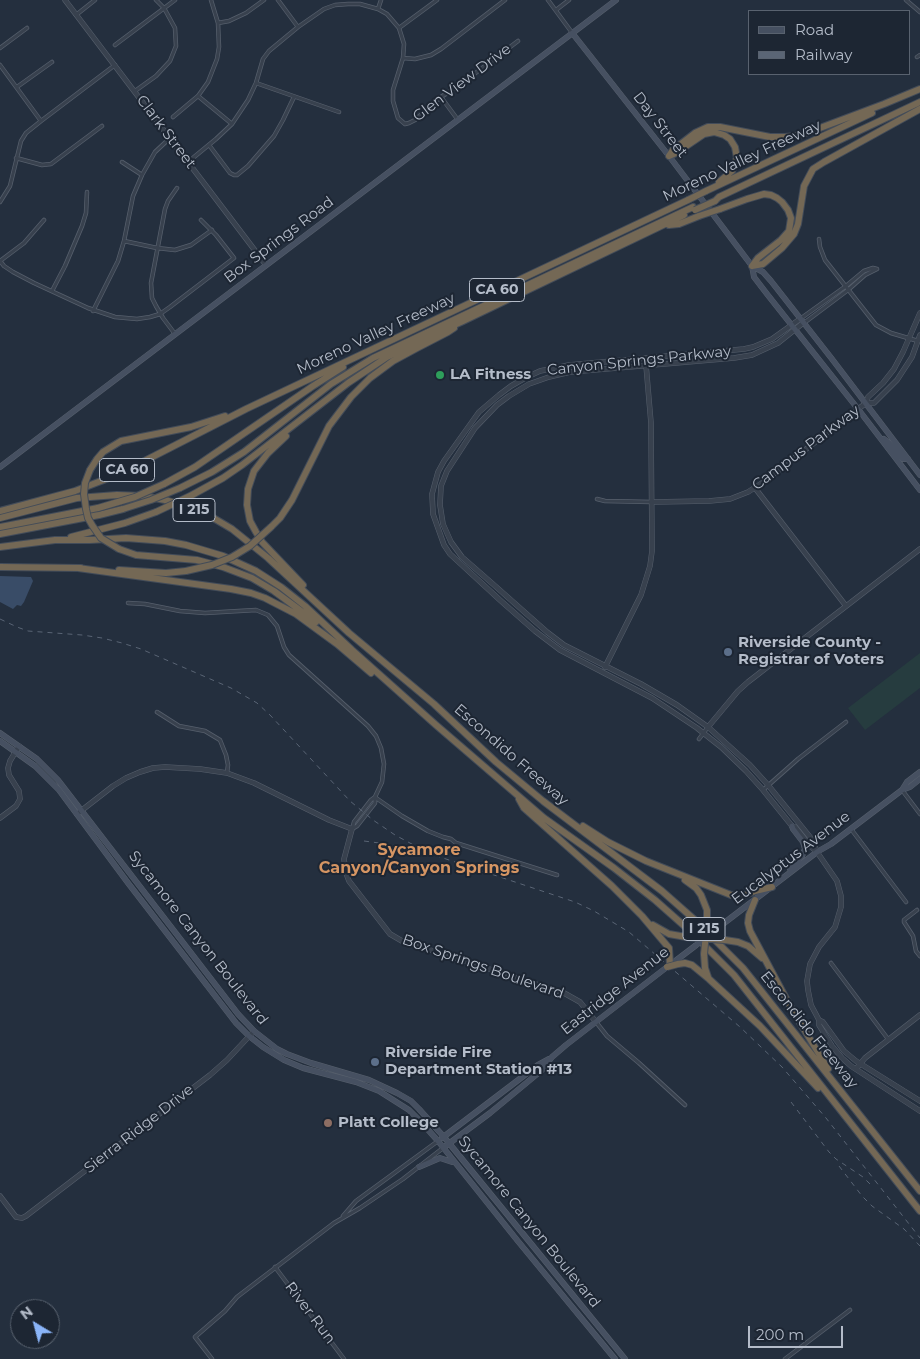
<!DOCTYPE html>
<html>
<head>
<meta charset="utf-8">
<style>
  body { margin:0 }
  #map { position:relative; width:920px; height:1359px; overflow:hidden; background:#242f3e; font-family:Montserrat,sans-serif }
  canvas { display:block }
  .legend { position:absolute; left:748px; top:10px; width:162px; height:65px; box-sizing:border-box; background:#1d2633; border:1px solid #59626f; margin:0; padding:6px 9px; list-style:none; font-size:15px; color:#b4bcc9 }
  .legend li { display:flex; align-items:center; gap:10px; height:25px }
  .legend b { width:25px; border:1px solid #59626f }
  .north { position:absolute; left:10px; top:1299px; width:50px; height:50px; box-sizing:border-box; background:#1d2633; border:1px solid #59626f; border-radius:50%; rotate:323deg; font-size:14px; font-weight:700; line-height:20px; text-align:center; color:#b4bcc9 }
  .north::after { content:''; display:block; margin:auto; width:18px; height:22px; background:#8ab4f8; clip-path:polygon(50% 0,100% 100%,50% 72%,0 100%) }
  .scale { position:absolute; left:748px; top:1326px; width:95px; height:22px; box-sizing:border-box; border:2px solid #b4bcc9; border-top:0; padding-left:6px; font-size:15px; line-height:18px; white-space:nowrap; color:#b4bcc9; -webkit-text-stroke:4px #1d2633; paint-order:stroke }
</style>
</head>
<body>
<div id="map">
<canvas width="920" height="1359"></canvas>
<ul class="legend">
<li><b style="height:6px;background:#465061"></b>Road</li>
<li><b style="height:6px;background:#5a6575"></b>Railway</li>
</ul>
<div class="north">N</div>
<div class="scale">200 m</div>
</div>
<script>
const g = document.querySelector('canvas').getContext('2d');
g.lineJoin = 'round';
function fill(path, color) { g.fillStyle = color; g.fill(path, 'evenodd'); }
const shape = rows => new Path2D(rows.map(r => 'M' + r).join(''));
function trace(path, color, width, dash) { g.strokeStyle = color; g.lineWidth = width; g.lineCap = dash ? 'butt' : 'round'; g.setLineDash(dash || []); g.stroke(path); }
function label(font, color, halo, rows, align = 'center') {
  g.font = font + ' Montserrat,sans-serif'; g.lineWidth = 4; g.setLineDash([]); g.textBaseline = 'middle'; g.strokeStyle = halo; g.fillStyle = color; for (const [text, x, y, turn = 0] of rows) {
    g.save(); g.translate(x, y); g.rotate((+turn || 0) * Math.PI / 180); g.textAlign = isNaN(turn) ? turn : align; if (halo) g.strokeText(text, 0, 0); g.fillText(text, 0, 0); g.restore();
  }
}
const green = shape([
  [920,653,920,688,865,730,848,708]
]);
const water = shape([
  [0,576,31,577,33,581,24,602,21,606,17,605,13,609,0,602]
]);
const minor = shape([
  [278,0,298,27],
  [548,0,573,34],
  [906,0,920,12],
  [378,9,381,0],
  [556,10,569,0],
  [76,15,95,0],
  [218,23,229,21,246,13,264,0],
  [399,28,437,0],
  [115,45,175,0],
  [0,48,27,28],
  [917,57,920,55],
  [403,58,415,59,431,55,441,49,505,0],
  [0,65,41,121],
  [256,83,339,112],
  [17,87,52,62],
  [135,91,156,76,170,61,176,46,175,28,164,8,156,0],
  [198,96,232,124],
  [441,97,458,120],
  [173,117,198,96,208,82,217,59,219,47,218,23,211,0],
  [209,145,230,173,234,175,237,175,248,166,274,136,283,120,294,97],
  [16,158,42,165,51,164,102,126],
  [122,162,142,175],
  [188,162,216,139,232,124,248,100,256,83,263,59,269,51,298,27,324,9,335,5,348,4,360,4,378,9,387,14,399,28,404,44,403,58,393,90,393,101,398,118,405,124,409,123,415,120,441,97,461,84,518,41],
  [0,202,10,186,21,141,26,133,41,121,115,65],
  [44,220,24,243,0,261,4,266,13,272,34,283,88,308,115,317,137,319,150,317,160,314,170,307,234,258,216,235,201,220],
  [819,239,820,247,825,260,876,325,891,333,918,341],
  [124,241,157,248,175,250,191,245,212,230],
  [52,291,65,266,82,226,86,213,87,192],
  [93,311,118,261,124,241,133,196,142,175,155,152,170,138],
  [800,319,846,286,864,271,873,268,877,269],
  [804,323,848,290,865,275,877,269],
  [175,334,163,318,156,306,152,298,151,283,165,209,168,201,177,188],
  [597,499,605,501,652,502],
  [128,603,145,604,180,611,205,613,256,610,268,615,277,626,284,647,289,655,368,726,376,736,381,748,384,764,382,782,375,797,375,803,357,826,352,829],
  [157,712,179,726,205,731,220,740,226,755,228,765,227,773],
  [699,739,708,727],
  [763,790,798,759,846,722],
  [902,790,920,814],
  [376,798,402,816,428,831,443,837,451,839,456,843,557,875],
  [352,829,354,822,371,800,375,797],
  [851,829,906,902],
  [917,910,904,920,904,922,913,936,916,951,920,956],
  [831,963,888,1039],
  [596,1022,607,1036,639,1063,685,1105],
  [343,1216,356,1201,438,1141],
  [275,1267,344,1359],
  [212,1359,195,1337,225,1311,237,1297,334,1223,360,1208,403,1179,443,1148],
  [785,1359,850,1310]
]);
const tertiary = shape([
  [65,0,266,265],
  [800,319,772,339,753,347,744,349,569,365,540,371,525,378,511,386,499,395,479,412,444,461,438,472,432,494,433,514,444,545,450,554,501,601,535,631,560,650,652,698,697,728,721,747,746,771,763,790,792,826,795,827,810,846,817,852,837,881,841,896,841,907,835,927,819,947,810,964,807,981,808,990,811,1005,819,1020,819,1025,832,1046,842,1058,851,1066,920,1111],
  [803,323,778,343,752,355,734,358,570,372,549,377,529,384,509,396,497,405,475,428,447,471,441,486,440,505,443,524,451,542,462,557,494,585,547,632,564,645,641,684,677,705,708,727,750,765,768,785,814,842,816,850],
  [866,403,874,403,897,380,912,357,920,335],
  [755,488,846,606],
  [652,502,709,501,730,499,748,492,762,483,866,403,868,397,883,383,894,369,903,352,920,313],
  [605,667,641,595,650,566,652,551,651,423,646,365],
  [708,727,738,691,748,682,920,549],
  [77,814,113,786,126,778,140,772,153,768,165,767,200,769,227,773,254,783,329,820,352,829,344,859,346,873,349,881,390,934,402,941,564,993,580,1002,596,1022],
  [0,818,16,806,20,799,19,791,9,775,8,768,10,761,19,746],
  [819,1020,823,1022,844,1051,856,1061,920,1101],
  [856,1069,865,1058,920,1015],
  [0,1196,16,1217,22,1218,26,1216,210,1075,227,1060,254,1031]
]);
const secondary = shape([
  [573,34,669,156,752,266,763,272,771,281,832,359,920,475],
  [752,266,754,277,767,294,858,409,920,490],
  [884,439,889,443,901,457,903,459,908,459],
  [0,467,616,0],
  [0,733,37,759,58,780,238,1014,254,1031,277,1049,287,1054,311,1063,369,1080,397,1093,411,1101,419,1109,444,1137,625,1359],
  [0,741,35,766,59,790,128,883,236,1023,249,1036,263,1047,284,1060,303,1068,356,1082,379,1091,409,1110,422,1123,438,1141,517,1240,615,1359],
  [902,790,910,787,920,779],
  [790,869,802,856,805,849,803,842,793,829,792,826],
  [715,930,817,852,831,844,902,790,907,782,920,772],
  [670,965,695,946],
  [442,1138,538,1065,549,1059],
  [443,1148,490,1113,542,1070,552,1057,566,1045,667,967],
  [419,1167,440,1158,452,1162]
]);
const motorway = shape([
  [669,156,673,150,695,133,708,127,720,127,770,137,785,137,795,136,812,131,884,104,920,89],
  [669,156,676,153,704,134,714,132,724,135,730,139,735,147,737,158,732,171,719,182],
  [706,191,872,113],
  [715,201,719,197,920,102],
  [720,209,747,199,764,194,771,195,777,198,782,202,788,210,791,218,789,231,781,240,758,258,752,266],
  [669,225,679,224,699,216],
  [752,266,763,264,782,248,794,234,798,224,804,186,813,169,824,162,920,109],
  [286,436,268,453,254,471,248,489,247,505,250,521,256,532,262,542,303,585],
  [90,470,97,459,103,452,121,441,191,427,225,416],
  [164,484,195,467,313,386,343,367],
  [180,488,212,472,244,452,331,384,373,358,693,207],
  [192,495,223,478,242,465,348,383,387,357,415,343,463,321,684,215],
  [0,511,75,491,119,474,246,409,688,200],
  [0,518,77,498,117,495,143,496,165,500,186,506,210,516,232,529,268,558,349,633,434,704,496,762,543,801,662,891,696,921,743,968,920,1191],
  [0,527,98,508],
  [271,527,280,518,292,500,329,426,351,397,370,378,393,361,417,348,448,332,454,328],
  [0,534,99,515,123,509],
  [71,537,125,523,156,512],
  [0,547,55,540,90,540,126,538,165,541,186,545,223,556,256,571,281,587,305,606,352,650,436,725,544,818,614,868,655,900,690,931,734,975,920,1211],
  [119,549,136,555,197,560,223,567,252,578,274,591,316,622],
  [0,567,81,568],
  [78,568,231,589,251,593,265,598,296,614,337,644,371,673],
  [119,570,166,573,186,571],
  [519,799,524,808,612,886,642,916,669,948,670,965],
  [583,826,608,842,646,861,731,895,745,895,755,891,772,887],
  [685,880,696,888,701,895,707,910,707,923],
  [755,900,749,915,748,923,750,931,790,1006,828,1069],
  [653,925,669,934,686,937],
  [725,940,738,942,748,946,762,958],
  [704,954,705,968,708,977],
  [678,964,685,963,692,965,709,979,760,1026,818,1088]
]);
const rail = shape([
  [0,619,17,627,28,631,82,635,102,638,122,643,141,649,231,688,257,703,270,715,350,801,373,820,395,835,423,850,440,857,575,902,594,911,629,932,740,1027,782,1067,826,1118,920,1238],
  [364,841,402,846,412,849],
  [791,1102,829,1152,836,1159,863,1177,873,1187],
  [839,1166,862,1196,872,1206,904,1229,920,1246]
]);
const secondaryBridge = shape([
  [695,946,715,930]
]);
const motorwayBridge = shape([
  [688,200,706,191],
  [695,210,715,201],
  [699,216,720,209],
  [90,470,85,483,84,494,86,509,88,518,92,525,101,538,119,549],
  [98,508,135,497,164,484],
  [123,509,151,500,180,488],
  [156,512,192,495],
  [186,571,212,565,232,557,250,546,271,527],
  [686,937,725,940],
  [704,954,707,923],
  [667,967,678,964]
]);
const markers = [
  [440,375,5,"#2e9e5b"],
  [728,652,5,"#5c6f8a"],
  [375,1062,5,"#5c6f8a"],
  [328,1123,5,"#8d6e63"]
];
const shields = [
  [497,290,55],
  [127,470,55],
  [194,510,42],
  [704,929,42]
];
const shieldNames = [
  ["CA 60",497,290],
  ["CA 60",127,470],
  ["I 215",194,510],
  ["I 215",704,929]
];
const streetNames = [
  ["Glen View Drive",462,83,-37],
  ["Day Street",660,125,52],
  ["Clark Street",166,132,53],
  ["Moreno Valley Freeway",742,161,-25],
  ["Box Springs Road",279,240,-37],
  ["Moreno Valley Freeway",376,334,-25],
  ["Canyon Springs Parkway",639,361,-6],
  ["Campus Parkway",806,448,-37],
  ["Escondido Freeway",511,755,41],
  ["Eucalyptus Avenue",791,858,-37],
  ["Sycamore Canyon Boulevard",198,938,52],
  ["Box Springs Boulevard",483,967,19],
  ["Eastridge Avenue",615,991,-38],
  ["Escondido Freeway",809,1030,51],
  ["Sierra Ridge Drive",139,1129,-38],
  ["Sycamore Canyon Boulevard",529,1222,51],
  ["River Run",310,1313,53]
];
const poiNames = [
  ["LA Fitness",450,375],
  ["Riverside County -",738,643],
  ["Registrar of Voters",738,660],
  ["Riverside Fire",385,1053],
  ["Department Station #13",385,1070],
  ["Platt College",338,1123]
];
const neighbourhoodNames = [
  ["Sycamore",419,850],
  ["Canyon/Canyon Springs",419,868]
];
fill(green, '#263c3f');
fill(water, '#394c67');
trace(minor, '#565f6c', 4.5);
trace(tertiary, '#565f6c', 5.5);
trace(secondary, '#565f6c', 6);
trace(motorway, '#434c59', 8);
trace(minor, '#38414e', 3);
trace(tertiary, '#38414e', 4.5);
trace(secondary, '#465061', 5);
trace(motorway, '#746855', 6);
trace(rail, '#5a6575', 1, [5, 5]);
trace(secondaryBridge, '#565f6c', 6, []);
trace(motorwayBridge, '#434c59', 8, []);
trace(secondaryBridge, '#465061', 5);
trace(motorwayBridge, '#746855', 6);
for (const [x, y, r, color] of markers) { const dot = new Path2D(); dot.arc(x, y, r, 0, 2 * Math.PI); g.fillStyle = color; g.fill(dot); trace(dot, '#1d2633', 2); }
for (const [x, y, w] of shields) { const box = new Path2D(); box.roundRect(x - w / 2, y - 11.5, w, 23, 4); g.fillStyle = '#1d2633'; g.fill(box); trace(box, '#b4bcc9', 1); }
label('bold 14px', '#b4bcc9', null, shieldNames);
label('15px', '#b4bcc9', '#1d2633', streetNames);
label('bold 15px', '#b4bcc9', '#1d2633', poiNames, 'left');
label('bold 16px', '#d59563', '#1d2633', neighbourhoodNames);
</script>
</body>
</html>
